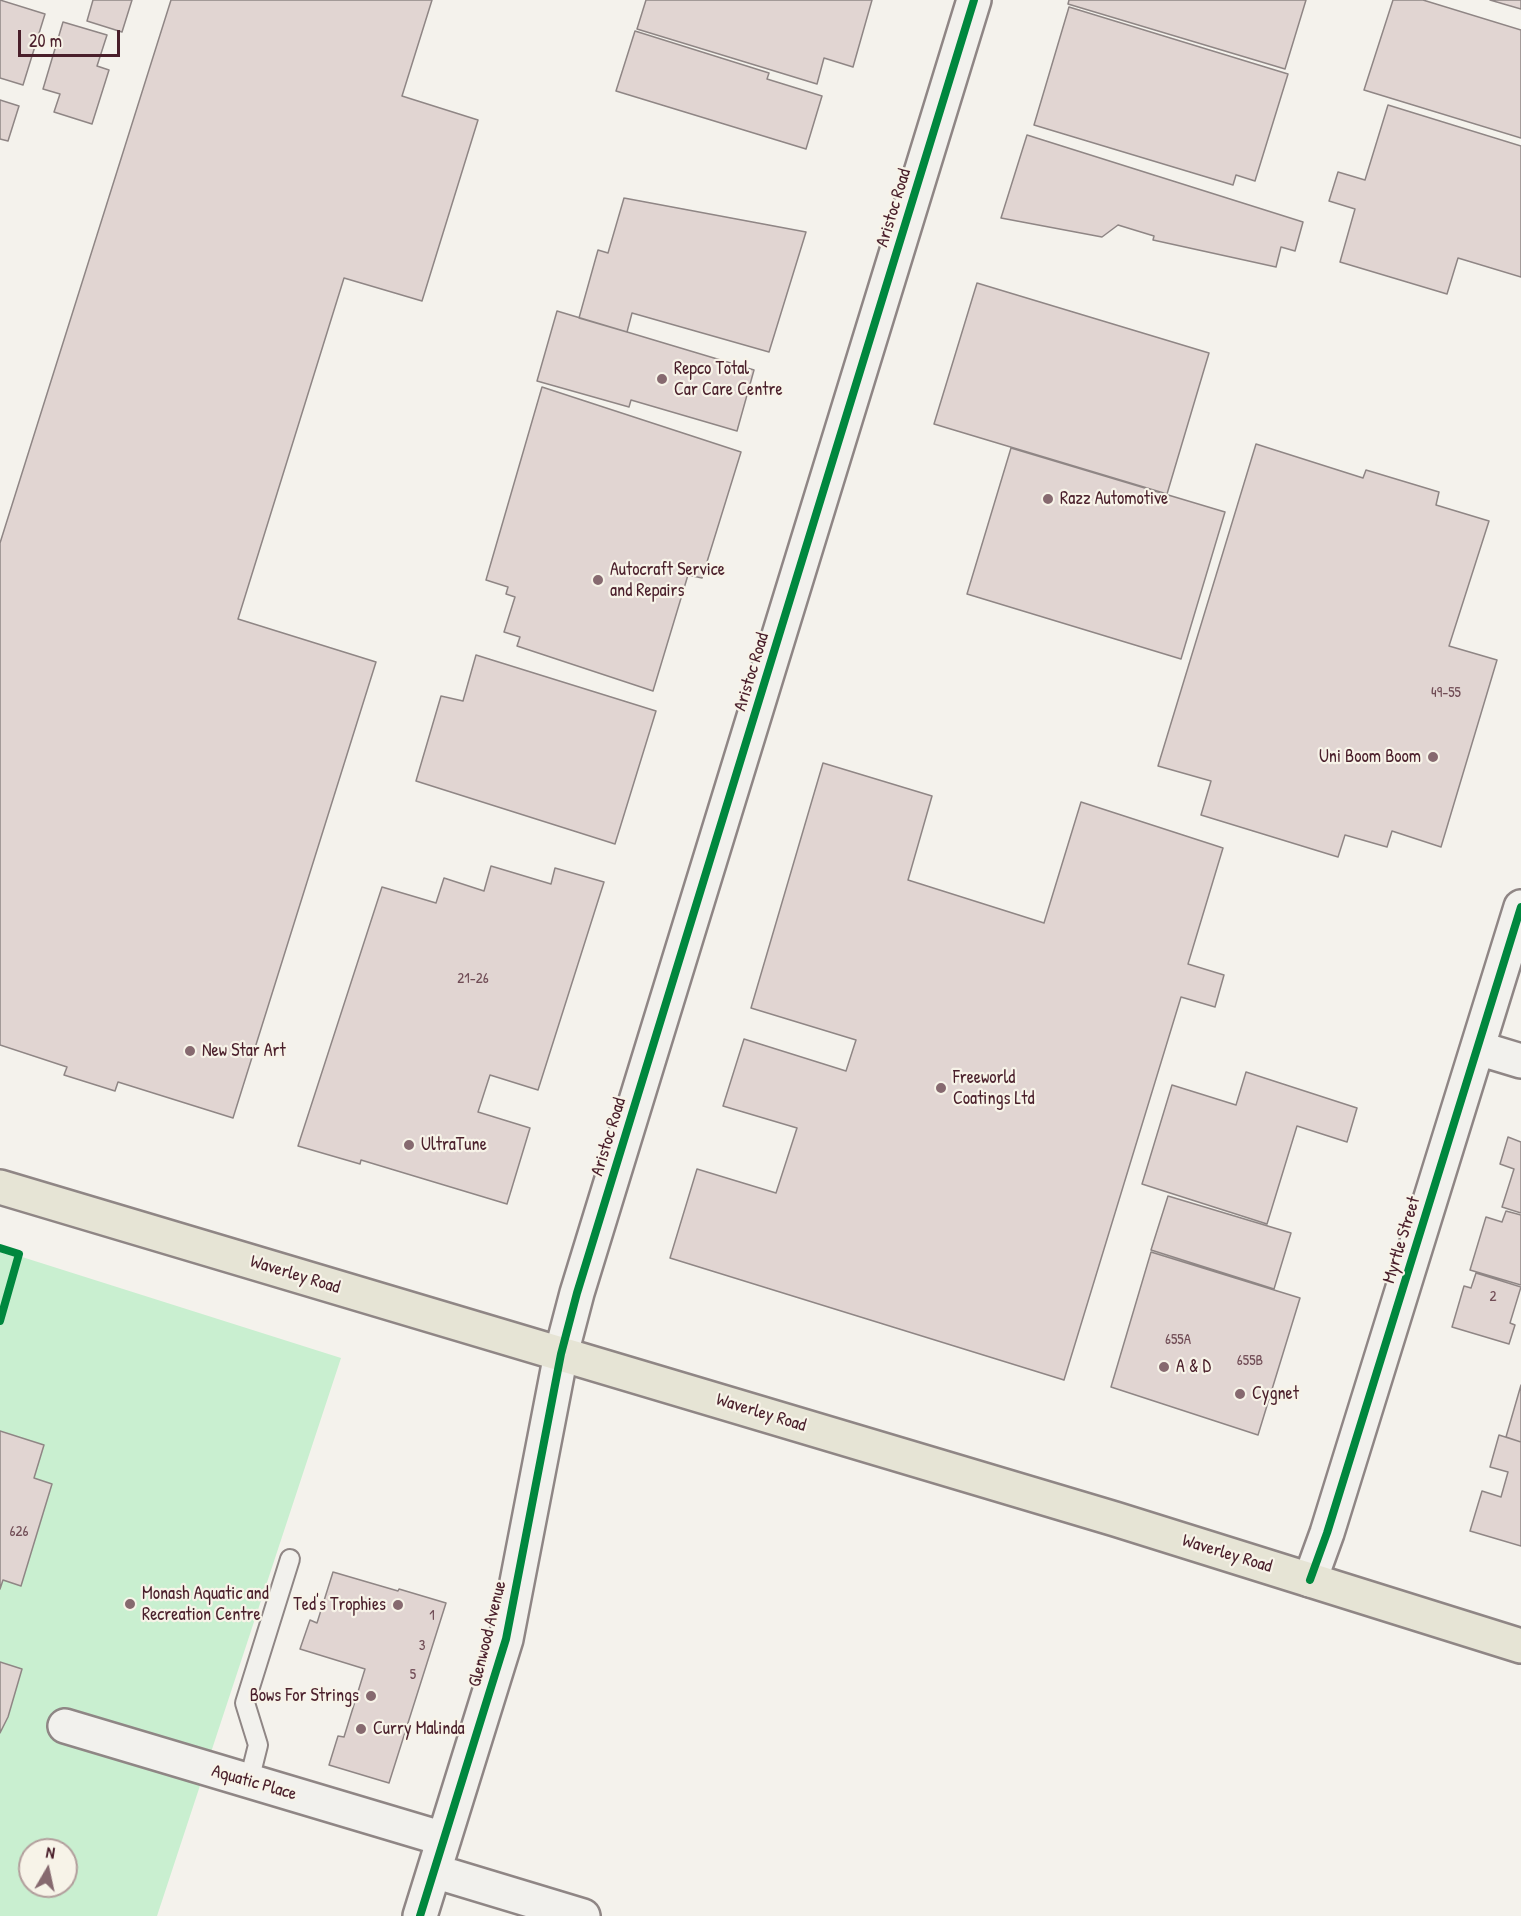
<!DOCTYPE html>
<html>
<head>
<meta charset="utf-8">
<style>
  body { margin:0 }
  #map { position:relative; width:1521px; height:1916px; overflow:hidden; background:#f4f2ec; font-family:"Patrick Hand",sans-serif }
  canvas { display:block }
  .north { position:absolute; left:18px; top:1838px; width:60px; height:60px; box-sizing:border-box; background:#f7f3e8; border:2px solid #b29e9c; border-radius:50%; rotate:9deg; font-size:16px; font-weight:700; line-height:24px; text-align:center; color:#4a1f2b }
  .north::after { content:''; display:block; margin:auto; width:21px; height:27px; background:#86696f; clip-path:polygon(50% 0,100% 100%,50% 72%,0 100%) }
  .scale { position:absolute; left:18px; top:30px; width:102px; height:27px; box-sizing:border-box; border:3px solid #4a1f2b; border-top:0; padding-left:8px; font-size:18px; line-height:21px; white-space:nowrap; color:#4a1f2b; -webkit-text-stroke:4px #f7f3e8; paint-order:stroke }
</style>
</head>
<body>
<div id="map">
<canvas width="1521" height="1916"></canvas>
<div class="north">N</div>
<div class="scale">20 m</div>
</div>
<script>
const g = document.querySelector('canvas').getContext('2d');
g.lineJoin = 'round';
function fill(path, color) { g.fillStyle = color; g.fill(path, 'evenodd'); }
const shape = rows => new Path2D(rows.map(r => 'M' + r).join(''));
function trace(path, color, width, dash) { g.strokeStyle = color; g.lineWidth = width; g.lineCap = dash ? 'butt' : 'round'; g.setLineDash(dash || []); g.stroke(path); }
function label(font, color, halo, rows, align = 'center') {
  g.font = font + ' "Patrick Hand",sans-serif'; g.lineWidth = 4.5; g.setLineDash([]); g.textBaseline = 'middle'; g.strokeStyle = halo; g.fillStyle = color; for (const [text, x, y, turn = 0] of rows) {
    g.save(); g.translate(x, y); g.rotate((+turn || 0) * Math.PI / 180); g.textAlign = isNaN(turn) ? turn : align; if (halo) g.strokeText(text, 0, 0); g.fillText(text, 0, 0); g.restore();
  }
}
const green = shape([
  [0,1250,341,1358,157,1916,0,1916],
  [30,1850,66,1850,66,1886,30,1886]
]);
const building = shape([
  [0,0,45,14,23,85,0,78,0,0],
  [93,0,132,0,122,32,87,21,93,0],
  [171,0,432,0,402,96,478,120,422,301,344,278,238,619,376,662,233,1118,118,1082,115,1091,64,1075,67,1067,0,1045,0,543,171,0],
  [646,0,872,0,853,67,824,58,817,84,637,29,646,0],
  [1069,0,1306,0,1285,69,1068,4,1069,0],
  [1393,0,1423,0,1521,30,1521,138,1364,90,1393,0],
  [1490,0,1521,0,1521,9,1490,0],
  [1069,7,1288,74,1255,181,1236,175,1233,185,1034,125,1069,7],
  [63,22,107,35,97,66,109,70,92,124,54,112,60,94,43,89,63,22],
  [635,31,769,73,767,79,822,96,806,149,616,91,635,31],
  [0,100,19,106,8,141,0,139,0,100],
  [1388,105,1521,146,1521,277,1458,258,1447,294,1340,262,1355,209,1329,201,1338,172,1365,180,1388,105],
  [1027,135,1303,222,1295,251,1281,247,1276,267,1153,240,1154,236,1118,225,1102,237,1001,218,1027,135],
  [624,198,806,232,769,352,632,313,627,332,579,318,598,250,608,253,624,198],
  [977,283,1209,353,1167,494,934,424,977,283],
  [557,311,754,370,737,431,631,400,629,407,537,381,557,311],
  [542,387,741,452,702,578,688,575,653,691,517,646,520,637,504,632,515,597,506,594,508,587,486,580,542,387],
  [1256,444,1363,478,1366,470,1439,492,1436,505,1489,521,1449,646,1497,660,1441,847,1392,831,1387,847,1345,835,1338,857,1201,815,1211,781,1158,766,1256,444],
  [1011,448,1225,512,1181,659,967,594,1011,448],
  [476,655,656,711,615,844,416,781,441,696,463,701,476,655],
  [823,763,932,796,908,880,1044,923,1081,802,1223,848,1188,964,1224,975,1215,1007,1181,997,1064,1380,670,1258,697,1169,776,1193,797,1128,723,1106,744,1039,846,1071,856,1040,751,1008,823,763],
  [491,866,551,884,555,868,604,882,538,1090,490,1075,478,1112,530,1128,507,1204,361,1160,360,1164,298,1146,382,887,436,903,444,878,484,891,491,866],
  [1246,1072,1357,1108,1347,1142,1297,1126,1267,1224,1142,1184,1172,1085,1236,1105,1246,1072],
  [1508,1137,1521,1142,1521,1213,1502,1207,1514,1169,1500,1164,1508,1137],
  [1168,1196,1291,1233,1274,1289,1151,1250,1168,1196],
  [1506,1211,1521,1215,1521,1285,1470,1270,1486,1217,1502,1222,1506,1211],
  [1151,1252,1300,1298,1258,1435,1111,1387,1151,1252],
  [1476,1273,1521,1287,1510,1323,1515,1325,1509,1344,1452,1327,1464,1286,1471,1288,1476,1273],
  [1521,1385,1521,1442,1506,1437,1521,1385],
  [0,1431,44,1445,34,1478,52,1484,21,1586,3,1580,0,1589,0,1431],
  [1499,1435,1521,1442,1521,1546,1470,1531,1482,1491,1501,1497,1508,1472,1490,1467,1499,1435],
  [333,1572,398,1591,399,1589,446,1603,389,1783,329,1765,338,1736,344,1737,365,1669,300,1649,310,1620,317,1623,333,1572],
  [0,1662,22,1669,8,1717,0,1733,0,1662]
]);
const service = shape([
  [249,1781,258,1745,245,1703,290,1559]
]);
const minor = shape([
  [1478,1048,1521,1061],
  [1310,1580,1327,1533,1521,907],
  [65,1726,444,1839],
  [434,1871,583,1916],
  [420,1916,506,1639,561,1354,577,1293,974,0]
]);
const primary = shape([
  [0,1187,1115,1519,1521,1646]
]);
const cycleway = shape([
  [0,1248,19,1254,0,1321],
  [1310,1580,1327,1533,1521,907],
  [420,1916,506,1639,561,1354,577,1293,974,0]
]);
const markers = [
  [662,379,6,"#86696f"],
  [1048,499,6,"#86696f"],
  [598,580,6,"#86696f"],
  [1433,757,6,"#86696f"],
  [190,1051,6,"#86696f"],
  [941,1088,6,"#86696f"],
  [409,1145,6,"#86696f"],
  [1164,1367,6,"#86696f"],
  [1240,1394,6,"#86696f"],
  [130,1604,6,"#86696f"],
  [398,1605,6,"#86696f"],
  [371,1696,6,"#86696f"],
  [361,1729,6,"#86696f"]
];
const numberNames = [
  ["49-55",1446,693],
  ["21-26",473,979],
  ["2",1493,1297],
  ["655A",1178,1340],
  ["655B",1250,1361],
  ["626",19,1532],
  ["1",432,1616],
  ["3",422,1646],
  ["5",413,1675]
];
const streetNames = [
  ["Aristoc Road",894,208,-73],
  ["Aristoc Road",752,672,-73],
  ["Aristoc Road",609,1137,-73],
  ["Myrtle Street",1402,1240,-73],
  ["Waverley Road",295,1275,17],
  ["Waverley Road",761,1413,17],
  ["Waverley Road",1227,1554,17],
  ["Glenwood Avenue",488,1634,-76],
  ["Aquatic Place",254,1783,16]
];
const poiNames = [
  ["Repco Total",674,369],
  ["Car Care Centre",674,390],
  ["Razz Automotive",1060,499],
  ["Autocraft Service",610,570],
  ["and Repairs",610,591],
  ["Uni Boom Boom",1421,757,"right"],
  ["New Star Art",202,1051],
  ["Freeworld",953,1078],
  ["Coatings Ltd",953,1099],
  ["UltraTune",421,1145],
  ["A & D",1176,1367],
  ["Cygnet",1252,1394],
  ["Monash Aquatic and",142,1594],
  ["Recreation Centre",142,1615],
  ["Ted's Trophies",386,1605,"right"],
  ["Bows For Strings",359,1696,"right"],
  ["Curry Malinda",373,1729]
];
fill(green, '#c9efd0');
fill(building, '#e1d5d2');
trace(building, '#8f8685', 1.5);
trace(service, '#8f8685', 22);
trace(minor, '#8f8685', 38);
trace(primary, '#8f8685', 38);
trace(service, '#f2f1ed', 18);
trace(minor, '#f2f1ed', 33);
trace(primary, '#e6e4d5', 33);
trace(cycleway, '#00873e', 8);
for (const [x, y, r, color] of markers) { const dot = new Path2D(); dot.arc(x, y, r, 0, 2 * Math.PI); g.fillStyle = color; g.fill(dot); trace(dot, '#f7f3e8', 2); }
label('15px', '#704c55', null, numberNames);
label('18px', '#4a1f2b', '#f7f3e8', streetNames);
label('18px', '#4a1f2b', '#f7f3e8', poiNames, 'left');
</script>
</body>
</html>
